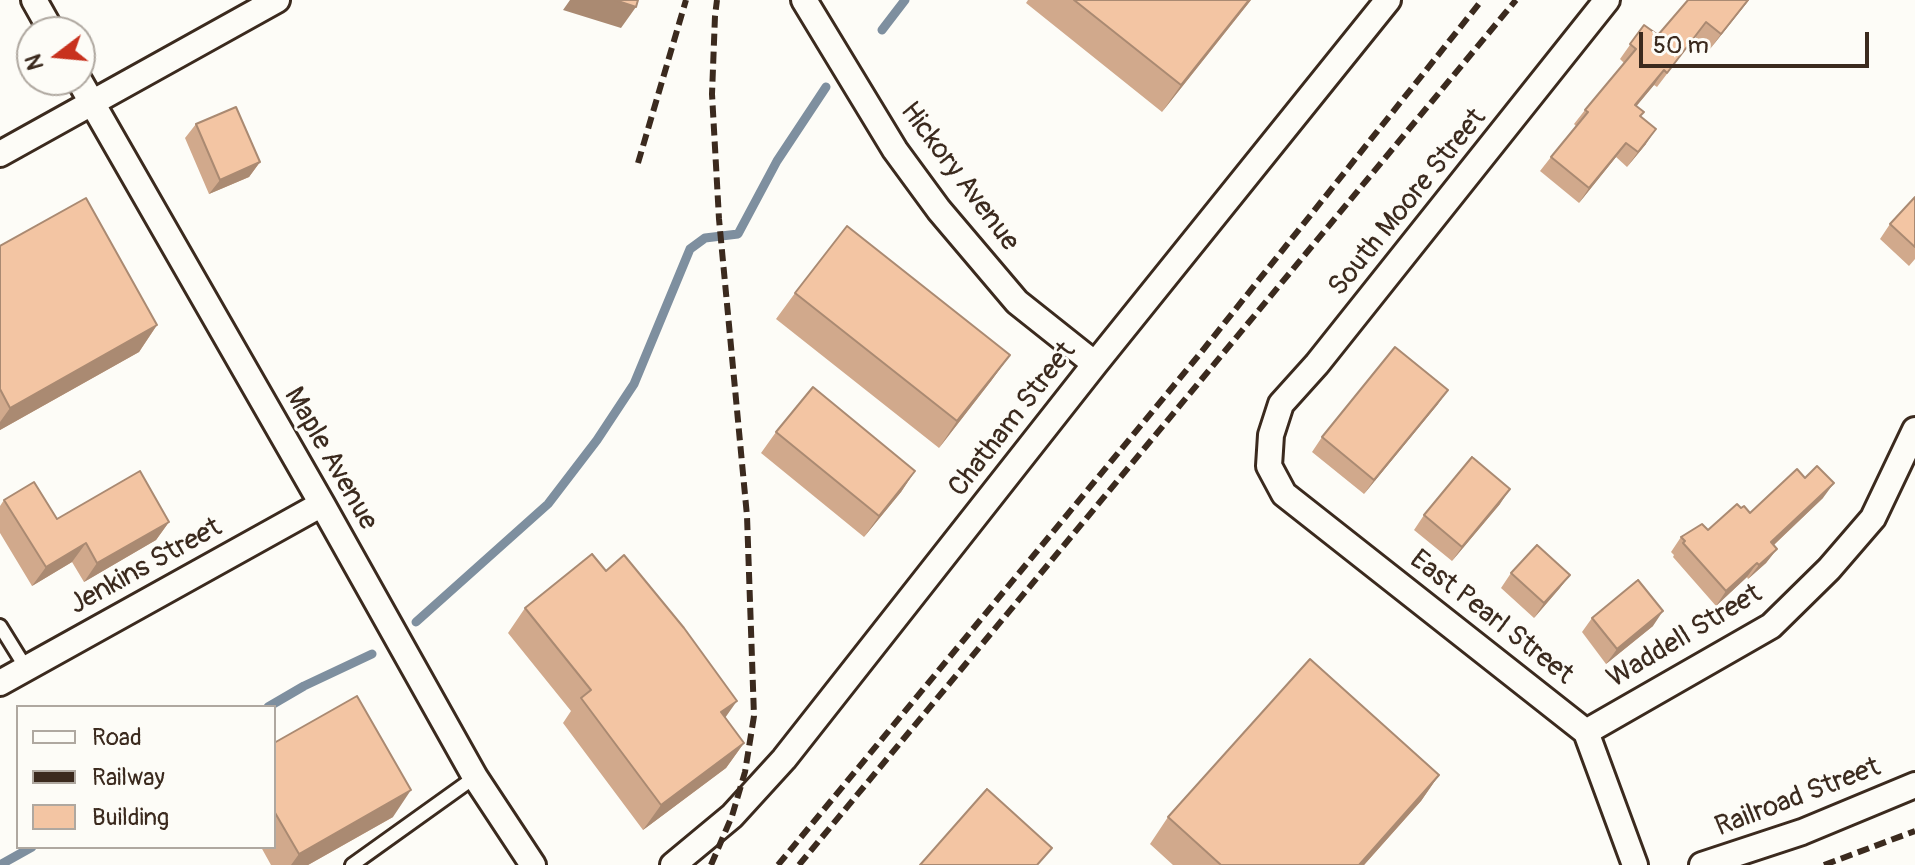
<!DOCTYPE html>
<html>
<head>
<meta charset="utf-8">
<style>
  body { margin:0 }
  #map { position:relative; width:1915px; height:865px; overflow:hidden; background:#fdfcf7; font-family:Pangolin,sans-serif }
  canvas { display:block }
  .legend { position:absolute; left:16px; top:705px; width:260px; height:144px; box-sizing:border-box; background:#fdfcf7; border:2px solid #afa8a0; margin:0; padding:10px 14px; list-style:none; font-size:24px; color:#3b2a1e }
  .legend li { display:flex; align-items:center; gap:16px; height:40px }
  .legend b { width:40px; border:2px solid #afa8a0 }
  .north { position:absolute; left:16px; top:16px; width:80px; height:80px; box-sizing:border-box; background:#fdfcf7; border:2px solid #afa8a0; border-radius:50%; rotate:254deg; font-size:22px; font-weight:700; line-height:32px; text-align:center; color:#3b2a1e }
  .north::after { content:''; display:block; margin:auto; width:28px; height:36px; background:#c8321e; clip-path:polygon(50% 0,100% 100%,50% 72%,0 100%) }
  .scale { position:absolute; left:1639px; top:32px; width:230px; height:36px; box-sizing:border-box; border:4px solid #3b2a1e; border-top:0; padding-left:10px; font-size:24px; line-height:28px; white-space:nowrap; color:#3b2a1e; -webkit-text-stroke:6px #fdfcf7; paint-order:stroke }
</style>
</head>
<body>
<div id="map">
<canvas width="1915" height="865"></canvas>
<ul class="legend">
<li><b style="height:10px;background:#fdfcf7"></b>Road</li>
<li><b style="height:10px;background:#3b2a1e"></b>Railway</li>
<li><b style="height:22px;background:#f3c5a3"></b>Building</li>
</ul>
<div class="north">N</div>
<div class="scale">50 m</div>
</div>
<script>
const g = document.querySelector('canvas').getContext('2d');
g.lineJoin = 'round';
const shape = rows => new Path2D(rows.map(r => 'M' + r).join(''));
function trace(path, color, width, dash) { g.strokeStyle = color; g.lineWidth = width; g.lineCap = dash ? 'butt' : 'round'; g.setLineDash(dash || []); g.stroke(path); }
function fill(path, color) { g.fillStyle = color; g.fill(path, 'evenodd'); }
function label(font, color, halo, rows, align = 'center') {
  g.font = font + ' Pangolin,sans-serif'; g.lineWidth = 6; g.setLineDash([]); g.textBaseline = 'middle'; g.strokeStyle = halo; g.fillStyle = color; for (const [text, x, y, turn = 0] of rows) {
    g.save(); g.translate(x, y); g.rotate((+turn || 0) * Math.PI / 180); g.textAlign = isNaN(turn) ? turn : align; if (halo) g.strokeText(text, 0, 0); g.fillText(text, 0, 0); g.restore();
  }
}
const stream = shape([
  [882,30,905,0],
  [416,622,548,504,597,440,634,384,690,249,705,238,738,234,777,161,826,87],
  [268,707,304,686,372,654],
  [0,865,32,847]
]);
const service = shape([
  [0,626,26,668],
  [352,865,475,777]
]);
const minor = shape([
  [34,0,52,32],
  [804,0,895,150,939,210,1017,302,1095,364],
  [1607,0,1317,364,1281,404,1271,435,1269,466,1284,494,1586,732,1635,865],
  [79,80,322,504,475,777,533,865],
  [0,154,277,0],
  [0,683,322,504],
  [1586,732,1771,626,1829,569,1873,518,1915,430],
  [673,865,732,816,784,759,1095,364,1388,0],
  [1702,865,1802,832,1915,785]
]);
const rail = shape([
  [638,163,686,0],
  [711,865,732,816,745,772,754,716,747,516,719,219,712,94,715,16,717,0],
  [778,865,1199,355,1482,0],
  [799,865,1516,0],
  [1824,865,1915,831]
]);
const wall = shape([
  [1028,0,1251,0,1162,112,1026,3],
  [1688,0,1749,0,1710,49,1695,37,1657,87,1654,85,1636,106,1640,116,1646,144,1627,167,1616,157,1579,203,1540,171,1551,157,1576,126,1574,124,1585,110,1624,63,1620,59,1644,25,1658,35],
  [196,124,260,162,249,177,209,194,185,138],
  [1915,197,1915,259,1909,266,1880,239,1890,224],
  [0,246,157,325,139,352,0,430],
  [795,293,1010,355,991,381,939,448,776,319],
  [1438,404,1364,494,1312,452,1322,437],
  [776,432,915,471,901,492,864,537,761,453],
  [1823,498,1774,545,1777,549,1766,563,1748,579,1747,577,1716,606,1673,557,1674,555,1671,552,1681,537,1708,530,1741,508,1750,513],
  [4,500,57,519,169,522,156,540,84,582,72,562,32,586,0,533,0,506],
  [1500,504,1452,561,1414,530,1424,515],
  [1511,573,1570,575,1559,589,1534,618,1501,588],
  [525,608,725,718,744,743,726,768,643,830,563,723,571,711,508,633],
  [1592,618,1653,626,1606,664,1582,632],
  [274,743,393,817,308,865,271,865,261,847,274,847],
  [1439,775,1421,801,1364,865,1173,865,1150,844,1168,817]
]);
const shadedWall = shape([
  [570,0,615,0,636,7,621,28,563,10],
  [1249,0,1251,0,1162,112,1181,85],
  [1748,0,1749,0,1710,49,1721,34],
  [1664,70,1654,85,1625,120,1635,105],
  [1656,129,1646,144,1627,167,1638,152],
  [1626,143,1616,157,1579,203,1589,188],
  [260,162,249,177,209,194,220,180],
  [157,325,139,352,0,430,0,422,10,408],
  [1010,355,991,381,939,448,957,421],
  [1448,390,1438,404,1364,494,1374,480],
  [915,471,901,492,864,537,879,516],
  [1834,483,1823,498,1761,557,1771,542],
  [1510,489,1500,504,1452,561,1462,547],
  [169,522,156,540,84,582,97,563],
  [86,543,72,562,32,586,46,567],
  [1777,549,1766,563,1748,579,1759,565],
  [1757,563,1747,577,1716,606,1726,591],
  [1570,575,1559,589,1534,618,1544,603],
  [1663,611,1653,626,1606,664,1617,649],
  [737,701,720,725,721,712],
  [744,743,726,768,643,830,661,805],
  [1439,775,1421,801,1364,865,1359,865],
  [411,790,393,817,308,865,291,865,299,854]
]);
const building = shape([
  [615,0,638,0,636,7,615,0],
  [1074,0,1249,0,1181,85,1074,0],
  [1688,0,1748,0,1721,34,1706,22,1667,73,1664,70,1635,105,1644,112,1640,116,1656,129,1638,152,1626,143,1589,188,1551,157,1588,112,1585,110,1636,49,1630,44,1644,25,1658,35,1688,0],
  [236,107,260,162,220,180,196,124,236,107],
  [1915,197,1915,247,1890,224,1915,197],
  [86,198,157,325,10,408,0,389,0,246,86,198],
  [847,226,1010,355,957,421,795,293,847,226],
  [1395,347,1448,390,1374,480,1322,437,1395,347],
  [813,387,915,471,879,516,776,432,813,387],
  [1472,457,1510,489,1462,547,1424,515,1472,457],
  [1817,466,1834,483,1771,542,1777,549,1759,565,1757,563,1726,591,1683,543,1685,541,1681,537,1702,524,1708,530,1737,504,1741,508,1744,506,1750,513,1797,469,1805,478,1817,466],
  [140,471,169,522,97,563,86,543,46,567,4,500,34,482,57,519,140,471],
  [1537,545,1570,575,1544,603,1511,573,1537,545],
  [592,554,606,571,624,555,684,628,737,701,721,712,744,743,661,805,581,698,591,690,525,608,592,554],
  [1638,580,1663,611,1617,649,1592,618,1638,580],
  [1310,659,1439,775,1359,865,1221,865,1168,817,1310,659],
  [357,696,411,790,299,854,274,811,274,743,357,696],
  [987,789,1052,848,1037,865,920,865,987,789]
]);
const streetNames = [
  ["Hickory Avenue",959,177,53],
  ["South Moore Street",1408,203,-51],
  ["Chatham Street",1013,420,-52],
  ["Maple Avenue",330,459,60],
  ["Jenkins Street",146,567,-29],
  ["East Pearl Street",1491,618,38],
  ["Waddell Street",1685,637,-31],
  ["Railroad Street",1798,798,-21]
];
trace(stream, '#7e8f9f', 9);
trace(service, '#3b2a1e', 18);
trace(minor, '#3b2a1e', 30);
trace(service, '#fdfcf7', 12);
trace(minor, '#fdfcf7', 24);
trace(rail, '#3b2a1e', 6, [12, 6]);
fill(wall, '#d1a98c');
fill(shadedWall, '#aa8a72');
fill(building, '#f3c5a3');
trace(building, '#aa8a72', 2);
label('28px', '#3b2a1e', '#fdfcf7', streetNames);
</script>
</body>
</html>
